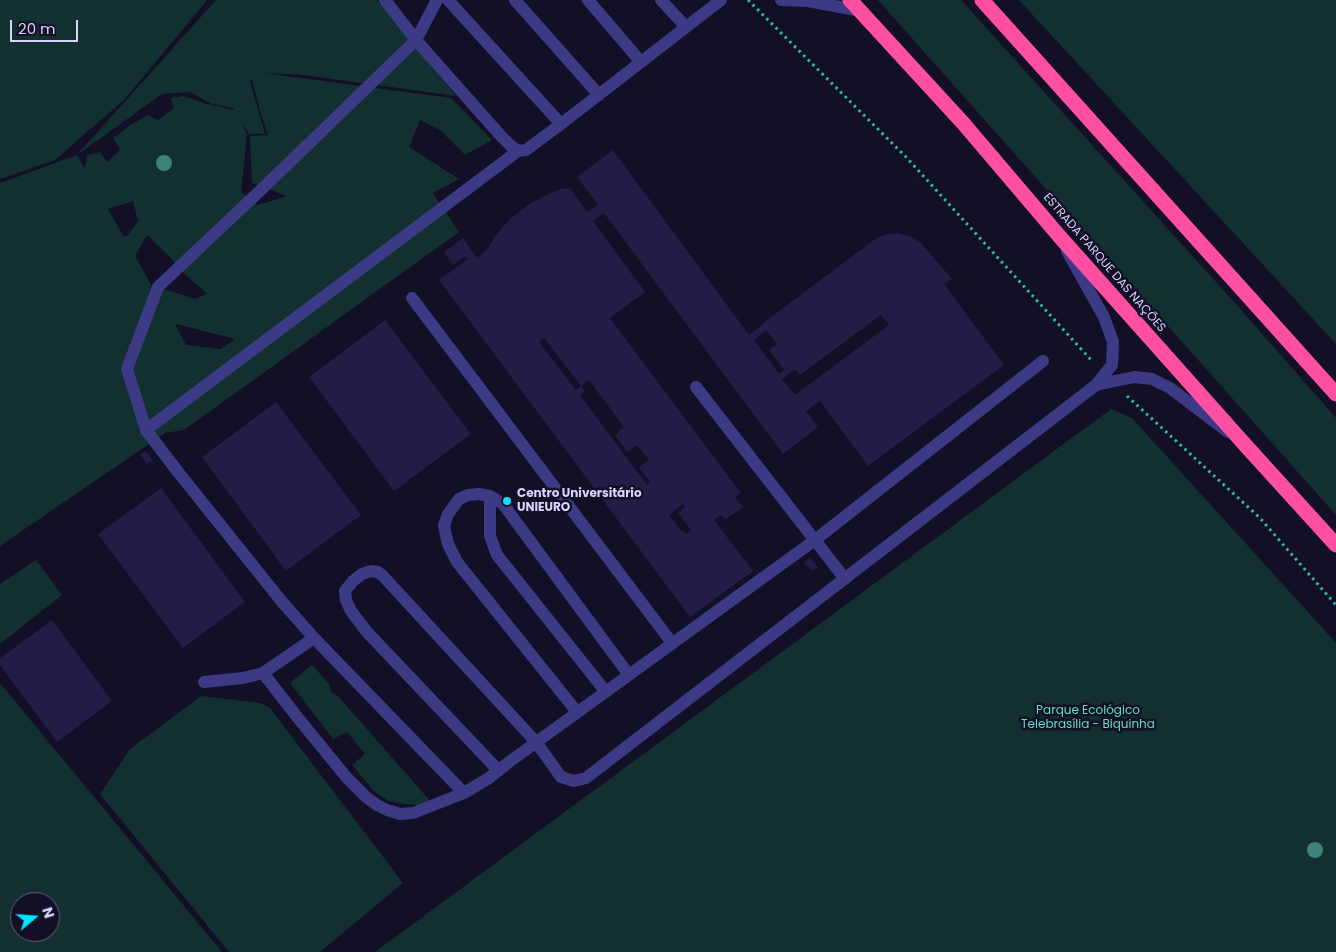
<!DOCTYPE html>
<html>
<head>
<meta charset="utf-8">
<style>
  body { margin:0 }
  #map { position:relative; width:1336px; height:952px; overflow:hidden; background:#130f26; font-family:Poppins,sans-serif }
  canvas { display:block }
  .north { position:absolute; left:10px; top:892px; width:50px; height:50px; box-sizing:border-box; background:#130f26; border:1px solid #625e7d; border-radius:50%; rotate:72deg; font-size:14px; font-weight:700; line-height:20px; text-align:center; color:#d9d4ff }
  .north::after { content:''; display:block; margin:auto; width:18px; height:22px; background:#00e5ff; clip-path:polygon(50% 0,100% 100%,50% 72%,0 100%) }
  .scale { position:absolute; left:10px; top:20px; width:68px; height:22px; box-sizing:border-box; border:2px solid #d9d4ff; border-top:0; padding-left:6px; font-size:15px; line-height:18px; white-space:nowrap; color:#d9d4ff; -webkit-text-stroke:4px #130f26; paint-order:stroke }
</style>
</head>
<body>
<div id="map">
<canvas width="1336" height="952"></canvas>
<div class="north">N</div>
<div class="scale">20 m</div>
</div>
<script>
const g = document.querySelector('canvas').getContext('2d');
g.lineJoin = 'round';
function fill(path, color) { g.fillStyle = color; g.fill(path, 'evenodd'); }
const shape = rows => new Path2D(rows.map(r => 'M' + r).join(''));
function trace(path, color, width, dash) { g.strokeStyle = color; g.lineWidth = width; g.lineCap = dash ? 'butt' : 'round'; g.setLineDash(dash || []); g.stroke(path); }
function label(font, color, halo, rows, align = 'center') {
  g.font = font + ' Poppins,sans-serif'; g.lineWidth = 5; g.setLineDash([]); g.textBaseline = 'middle'; g.strokeStyle = halo; g.fillStyle = color; for (const [text, x, y, turn = 0] of rows) {
    g.save(); g.translate(x, y); g.rotate((+turn || 0) * Math.PI / 180); g.textAlign = isNaN(turn) ? turn : align; if (halo) g.strokeText(text, 0, 0); g.fillText(text, 0, 0); g.restore();
  }
}
const green = shape([
  [0,0,207,0,125,99,55,160,0,179],
  [216,0,377,0,456,96,304,75,264,73,451,98,492,140,465,155,440,130,420,120,409,147,459,179,433,193,459,232,184,430,165,433,0,546,0,183,77,155],
  [253,78,252,80,261,114,268,135,250,136,252,183,287,196,258,205,241,192,247,134,242,123,249,134,265,134,250,81],
  [190,92,212,104,233,108,234,110,204,103,184,96,171,98,174,108,158,120,148,115,129,126,113,138,120,150,107,162,100,152,87,155,85,169,77,155,162,94],
  [133,201,138,221,128,235,124,237,108,209],
  [147,235,172,259,178,268,207,294,195,299,158,287,154,290,135,256],
  [175,324,184,326,235,339,221,349,186,345],
  [878,0,961,0,1235,303,1336,418,1336,515],
  [1019,0,1336,0,1336,344],
  [1111,409,1132,418,1336,643,1336,952,375,952],
  [36,560,62,595,0,644,0,584],
  [312,665,330,685,331,692,338,696,431,802,421,805,403,804,388,801,374,791,352,765,365,754,347,732,333,739,290,683],
  [0,683,222,952,0,952],
  [20,902,50,902,50,932,20,932],
  [201,696,260,703,270,708,403,883,320,952,229,952,100,794,130,749]
]);
const building = shape([
  [613,150,749,335,762,325,762,324,878,237,888,234,899,233,909,236,921,243,952,279,944,284,1004,365,868,466,820,401,806,411,818,427,783,454,604,213,593,221,645,292,610,318,741,493,735,497,743,507,725,520,721,515,714,520,753,571,690,617,439,280,468,259,465,256,453,265,444,252,463,238,477,258,487,250,495,236,511,218,531,203,548,194,559,189,570,188,587,212,598,205,577,177],
  [881,315,889,325,795,395,782,379,795,369,800,375],
  [766,330,777,344,769,350,784,370,779,374,754,340],
  [544,338,581,386,589,380,624,427,615,435,627,452,637,445,649,460,639,467,650,482,647,485,580,395,585,391,581,386,576,390,539,342],
  [683,504,685,507,678,513,691,530,686,534,682,530,681,531,669,515],
  [385,320,471,434,394,491,309,377],
  [276,402,361,515,286,571,202,457],
  [146,451,153,460,147,464,140,455],
  [161,488,245,602,183,648,98,534],
  [810,558,818,567,812,571,804,562],
  [52,620,112,701,57,742,0,665,0,658]
]);
const path = shape([
  [748,0,906,157,1092,361],
  [1127,396,1259,517,1336,605]
]);
const minor = shape([
  [385,0,416,40,454,83,501,136,511,146,518,151,526,150,561,124,721,0],
  [437,0,416,40,264,187,158,287,127,369,146,430,178,472,283,603,314,638,464,793,489,778,509,762,815,540,1043,361],
  [448,0,561,124],
  [515,0,599,95],
  [588,0,641,62],
  [661,0,686,27],
  [781,0,808,1,861,11],
  [412,298,672,643],
  [1096,385,1134,377,1152,379,1170,388,1228,432],
  [696,387,845,579],
  [146,430,518,151],
  [490,496,490,536,497,555,606,692],
  [263,673,298,718,347,778,366,797,377,805,387,810,400,814,413,813,464,793],
  [204,682,243,678,263,673,314,638],
  [577,712,457,562,448,544,444,526,448,514,459,499,468,495,479,494,490,496,503,504,629,675],
  [498,770,367,632,351,611,346,600,345,591,353,581,362,574,371,571,378,572,383,576,536,742,561,777,574,781,586,778,1096,385,1112,365,1113,342,1104,317,1067,251]
]);
const highway = shape([
  [850,0,963,123,1060,237,1247,447,1336,545],
  [982,0,1336,394]
]);
const trees = [
  [164,163],
  [1315,850]
];
const markers = [
  [507,501,5,"#00e5ff"]
];
const streetNames = [
  ["ESTRADA PARQUE DAS NAÇÕES",1104,263,49]
];
const poiNames = [
  ["Centro Universitário",517,494],
  ["UNIEURO",517,508]
];
const parkNames = [
  ["Parque Ecológico",1088,711],
  ["Telebrasília - Biquinha",1088,725]
];
fill(green, '#12302f');
fill(building, '#241b47');
trace(path, '#2fb8b0', 3, [2.5, 4]);
trace(minor, '#3d3a85', 12);
trace(highway, '#ff4fa3', 15);
g.fillStyle = '#3d827b';
for (const [x, y] of trees) { g.beginPath(); g.arc(x, y, 8, 0, 2 * Math.PI); g.fill(); }
for (const [x, y, r, color] of markers) { const dot = new Path2D(); dot.arc(x, y, r, 0, 2 * Math.PI); g.fillStyle = color; g.fill(dot); trace(dot, '#130f26', 2); }
label('12px', '#d9d4ff', '#130f26', streetNames);
label('bold 12px', '#d9d4ff', '#130f26', poiNames, 'left');
label('12px', '#5fe0c0', '#130f26', parkNames);
</script>
</body>
</html>
